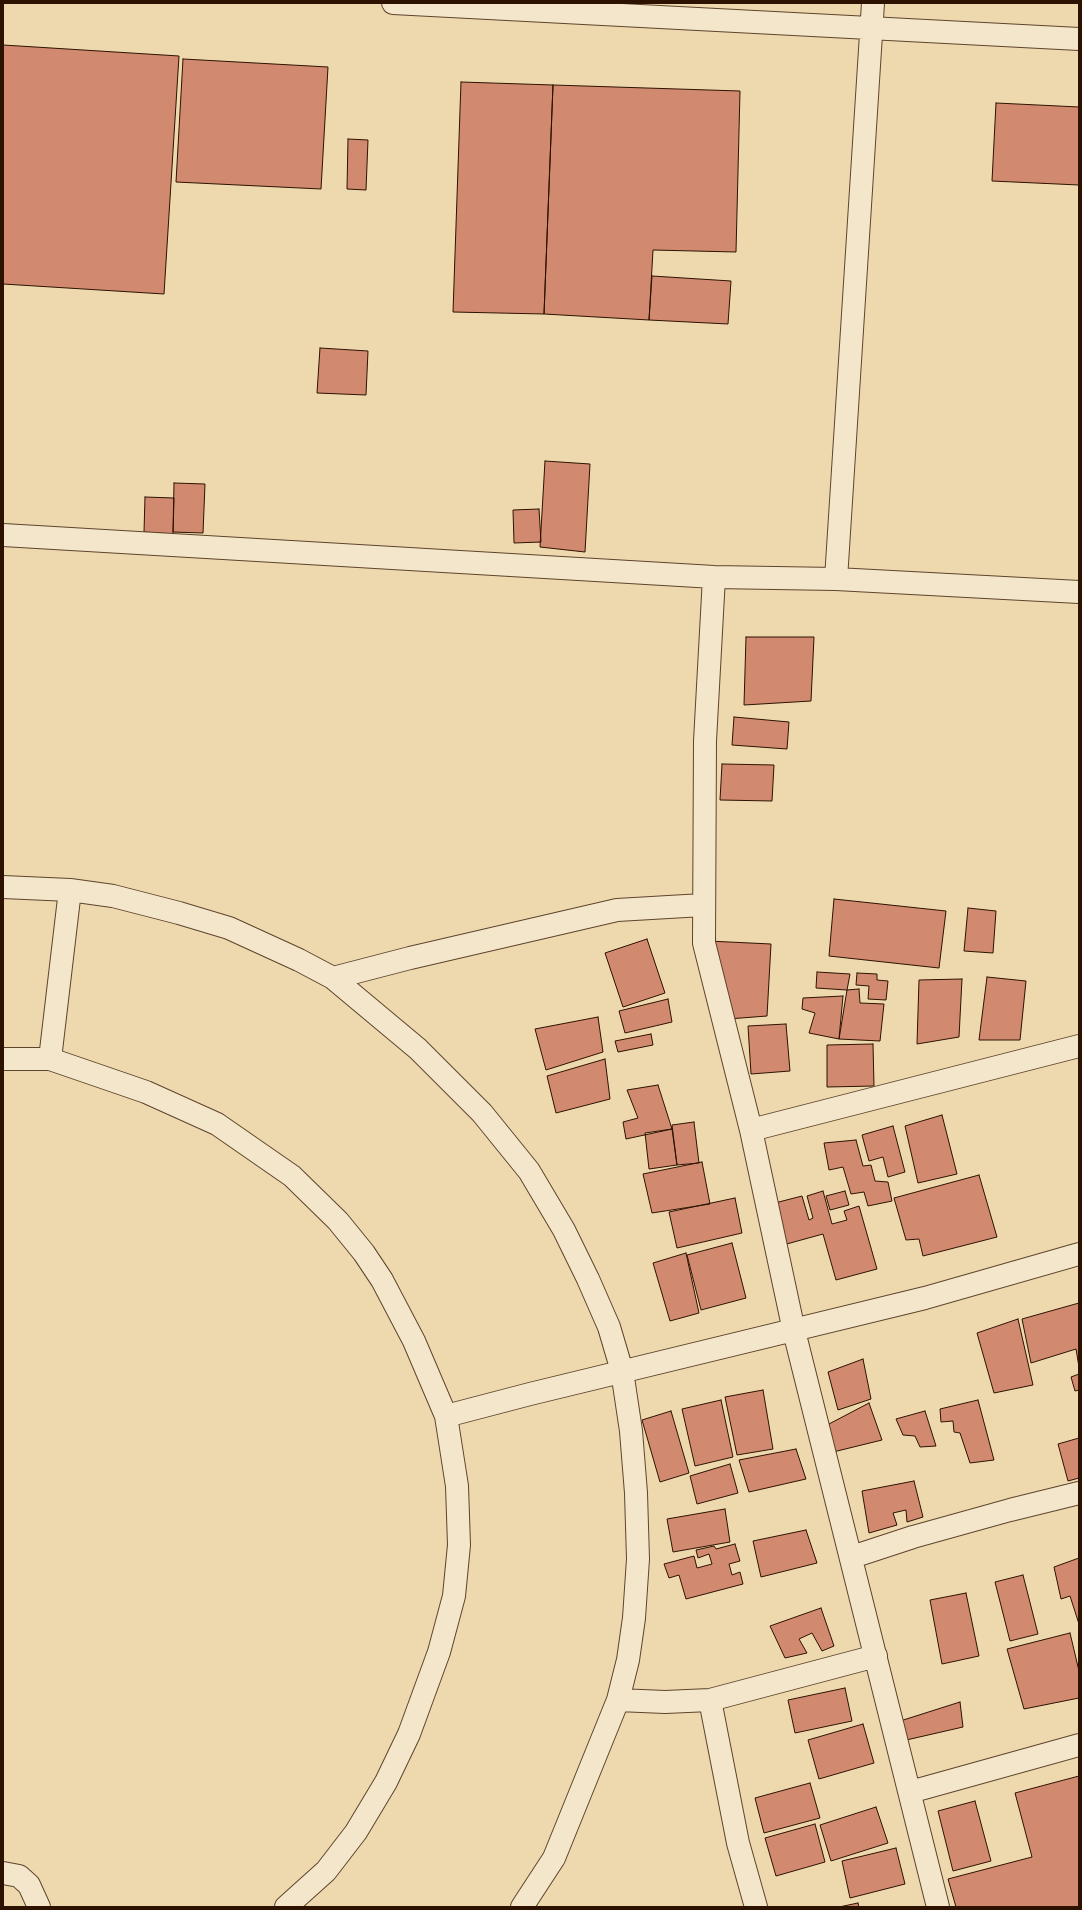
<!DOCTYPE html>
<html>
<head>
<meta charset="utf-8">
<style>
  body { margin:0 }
  #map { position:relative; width:1082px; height:1910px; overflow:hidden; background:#eed9af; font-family:"Libre Bodoni",serif }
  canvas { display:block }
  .frame { position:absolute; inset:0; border:4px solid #2d1200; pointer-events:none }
</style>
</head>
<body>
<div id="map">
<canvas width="1082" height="1910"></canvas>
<div class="frame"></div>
</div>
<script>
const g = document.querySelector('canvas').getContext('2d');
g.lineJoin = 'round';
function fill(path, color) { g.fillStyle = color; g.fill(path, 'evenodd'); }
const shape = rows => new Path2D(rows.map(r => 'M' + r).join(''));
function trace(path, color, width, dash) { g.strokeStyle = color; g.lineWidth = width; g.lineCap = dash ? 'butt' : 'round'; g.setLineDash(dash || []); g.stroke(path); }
const building = shape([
  [3,45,179,56,164,294,3,284,3,45],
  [183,59,328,67,321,189,176,182,183,59],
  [461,82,553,85,544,314,453,312,461,82],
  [553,85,740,91,736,252,653,250,649,320,544,314,553,85],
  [996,103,1079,107,1079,185,992,181,996,103],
  [348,139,368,140,366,190,347,189,348,139],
  [652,276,731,281,728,324,649,320,652,276],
  [320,348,368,351,366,395,317,393,320,348],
  [545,461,590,464,585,552,540,547,545,461],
  [174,483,205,484,203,533,173,532,174,483],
  [145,497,174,498,173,534,144,532,145,497],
  [539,509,541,542,514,543,513,510,539,509],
  [746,637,814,637,811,701,744,705,746,637],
  [734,717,789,722,787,749,732,745,734,717],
  [722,764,774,765,772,801,720,800,722,764],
  [834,899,946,911,939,968,829,956,834,899],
  [968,908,996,911,993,953,964,951,968,908],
  [647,939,665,993,623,1007,605,953,647,939],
  [708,941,771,944,767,1016,728,1019,708,941],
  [817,972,850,974,847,990,816,988,817,972],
  [857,973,877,974,877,980,888,981,886,1000,868,999,869,986,856,985,857,973],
  [987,977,1026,981,1020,1040,979,1040,987,977],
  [962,979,959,1037,917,1044,919,980,962,979],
  [859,989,860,1003,884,1004,880,1041,839,1039,847,990,859,989],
  [843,996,839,1039,809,1033,815,1013,802,1009,803,998,843,996],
  [668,999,672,1022,625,1033,619,1011,668,999],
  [598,1017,603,1052,546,1070,535,1029,598,1017],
  [786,1024,790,1071,751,1074,748,1026,786,1024],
  [651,1034,653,1045,618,1052,615,1041,651,1034],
  [873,1044,874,1086,827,1087,827,1045,873,1044],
  [605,1059,610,1099,556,1113,547,1076,605,1059],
  [658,1085,672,1129,626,1139,623,1122,638,1118,627,1090,658,1085],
  [942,1115,957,1174,918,1183,905,1126,942,1115],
  [694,1122,699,1163,677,1165,672,1125,694,1122],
  [893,1126,905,1172,888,1177,883,1157,869,1161,862,1135,893,1126],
  [672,1129,677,1165,649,1169,645,1133,672,1129],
  [856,1140,863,1166,871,1165,875,1181,888,1182,892,1201,868,1206,864,1192,851,1194,843,1167,829,1170,824,1143,856,1140],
  [702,1162,710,1204,652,1213,643,1174,702,1162],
  [979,1175,997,1237,923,1256,919,1239,906,1240,894,1198,979,1175],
  [823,1191,832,1224,847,1220,844,1211,859,1206,877,1269,836,1280,823,1234,783,1245,771,1204,802,1196,809,1220,813,1218,807,1196,823,1191],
  [845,1191,849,1205,830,1210,826,1196,845,1191],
  [735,1198,742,1233,677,1248,669,1212,735,1198],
  [732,1243,746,1298,701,1310,687,1255,732,1243],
  [686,1253,699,1313,670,1321,653,1263,686,1253],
  [1079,1303,1079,1367,1076,1349,1031,1363,1022,1319,1079,1303],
  [1018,1319,1033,1385,994,1393,977,1333,1018,1319],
  [863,1359,871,1399,838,1410,828,1372,863,1359],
  [1079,1374,1079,1390,1075,1391,1071,1377,1079,1374],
  [763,1390,773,1449,737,1455,725,1397,763,1390],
  [721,1400,733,1457,695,1466,682,1409,721,1400],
  [978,1400,994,1460,970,1463,960,1433,954,1432,953,1421,941,1422,940,1409,978,1400],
  [869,1403,882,1440,829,1453,829,1424,869,1403],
  [671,1411,689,1473,660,1482,642,1420,671,1411],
  [925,1411,936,1446,920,1447,915,1436,903,1435,896,1419,925,1411],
  [1079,1438,1079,1478,1068,1481,1058,1444,1079,1438],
  [796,1449,806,1479,749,1492,739,1460,796,1449],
  [730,1464,738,1493,697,1504,690,1476,730,1464],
  [914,1481,923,1517,907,1522,906,1510,893,1513,897,1525,869,1533,862,1491,914,1481],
  [725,1509,730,1542,673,1552,667,1519,725,1509],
  [806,1530,817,1563,761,1577,753,1541,806,1530],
  [735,1544,740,1561,729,1564,732,1575,740,1572,743,1584,686,1599,679,1575,669,1578,664,1564,694,1556,697,1568,712,1564,709,1554,698,1558,696,1550,714,1546,716,1549,735,1544],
  [1079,1558,1079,1624,1070,1596,1061,1599,1054,1567,1079,1558],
  [1023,1575,1038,1634,1010,1641,995,1582,1023,1575],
  [966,1593,979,1656,942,1664,930,1600,966,1593],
  [821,1608,834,1646,822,1651,812,1633,799,1639,807,1653,785,1658,770,1626,821,1608],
  [1070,1633,1079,1671,1079,1698,1024,1709,1007,1649,1070,1633],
  [845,1688,852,1721,795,1733,788,1700,845,1688],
  [960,1702,963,1727,902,1741,897,1722,960,1702],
  [863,1724,874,1763,819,1779,808,1740,863,1724],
  [1079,1776,1079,1907,956,1907,948,1879,1032,1857,1015,1793,1079,1776],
  [810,1783,820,1818,764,1833,755,1798,810,1783],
  [975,1801,991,1861,953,1871,938,1811,975,1801],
  [876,1807,888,1843,831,1861,820,1825,876,1807],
  [815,1824,825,1862,776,1876,765,1838,815,1824],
  [896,1848,905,1884,850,1898,842,1861,896,1848],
  [858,1903,859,1907,839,1907,858,1903]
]);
const minor = shape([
  [393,3,1079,39],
  [3,535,714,577,836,579,1079,592],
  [714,577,705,741,704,943,751,1130,794,1331,938,1907],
  [836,579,873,3],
  [3,887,70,890,113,896,179,913,229,928,299,960,333,978,418,1049,482,1113,529,1171,564,1230,588,1279,609,1327,622,1371,631,1431,636,1493,638,1559,634,1618,628,1660,618,1700,554,1858,522,1907],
  [333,978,410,958,617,910,703,905],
  [3,1059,50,1059,146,1092,217,1124,292,1176,338,1221,364,1253,382,1280,414,1341,446,1416,457,1486,459,1545,454,1596,439,1652,409,1734,386,1782,356,1832,326,1871,286,1907],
  [50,1059,70,890],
  [751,1130,1079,1046],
  [446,1416,530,1394,925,1298,1079,1254],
  [852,1557,913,1537,1010,1510,1079,1493],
  [618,1700,665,1702,710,1700,876,1656],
  [710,1700,738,1843,756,1907],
  [910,1792,1079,1745],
  [3,1873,19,1876,29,1885,39,1907]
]);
fill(building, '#d1896f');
trace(building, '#2d1200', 1);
trace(minor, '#5d442c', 24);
trace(minor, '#f4e6cb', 22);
</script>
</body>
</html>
